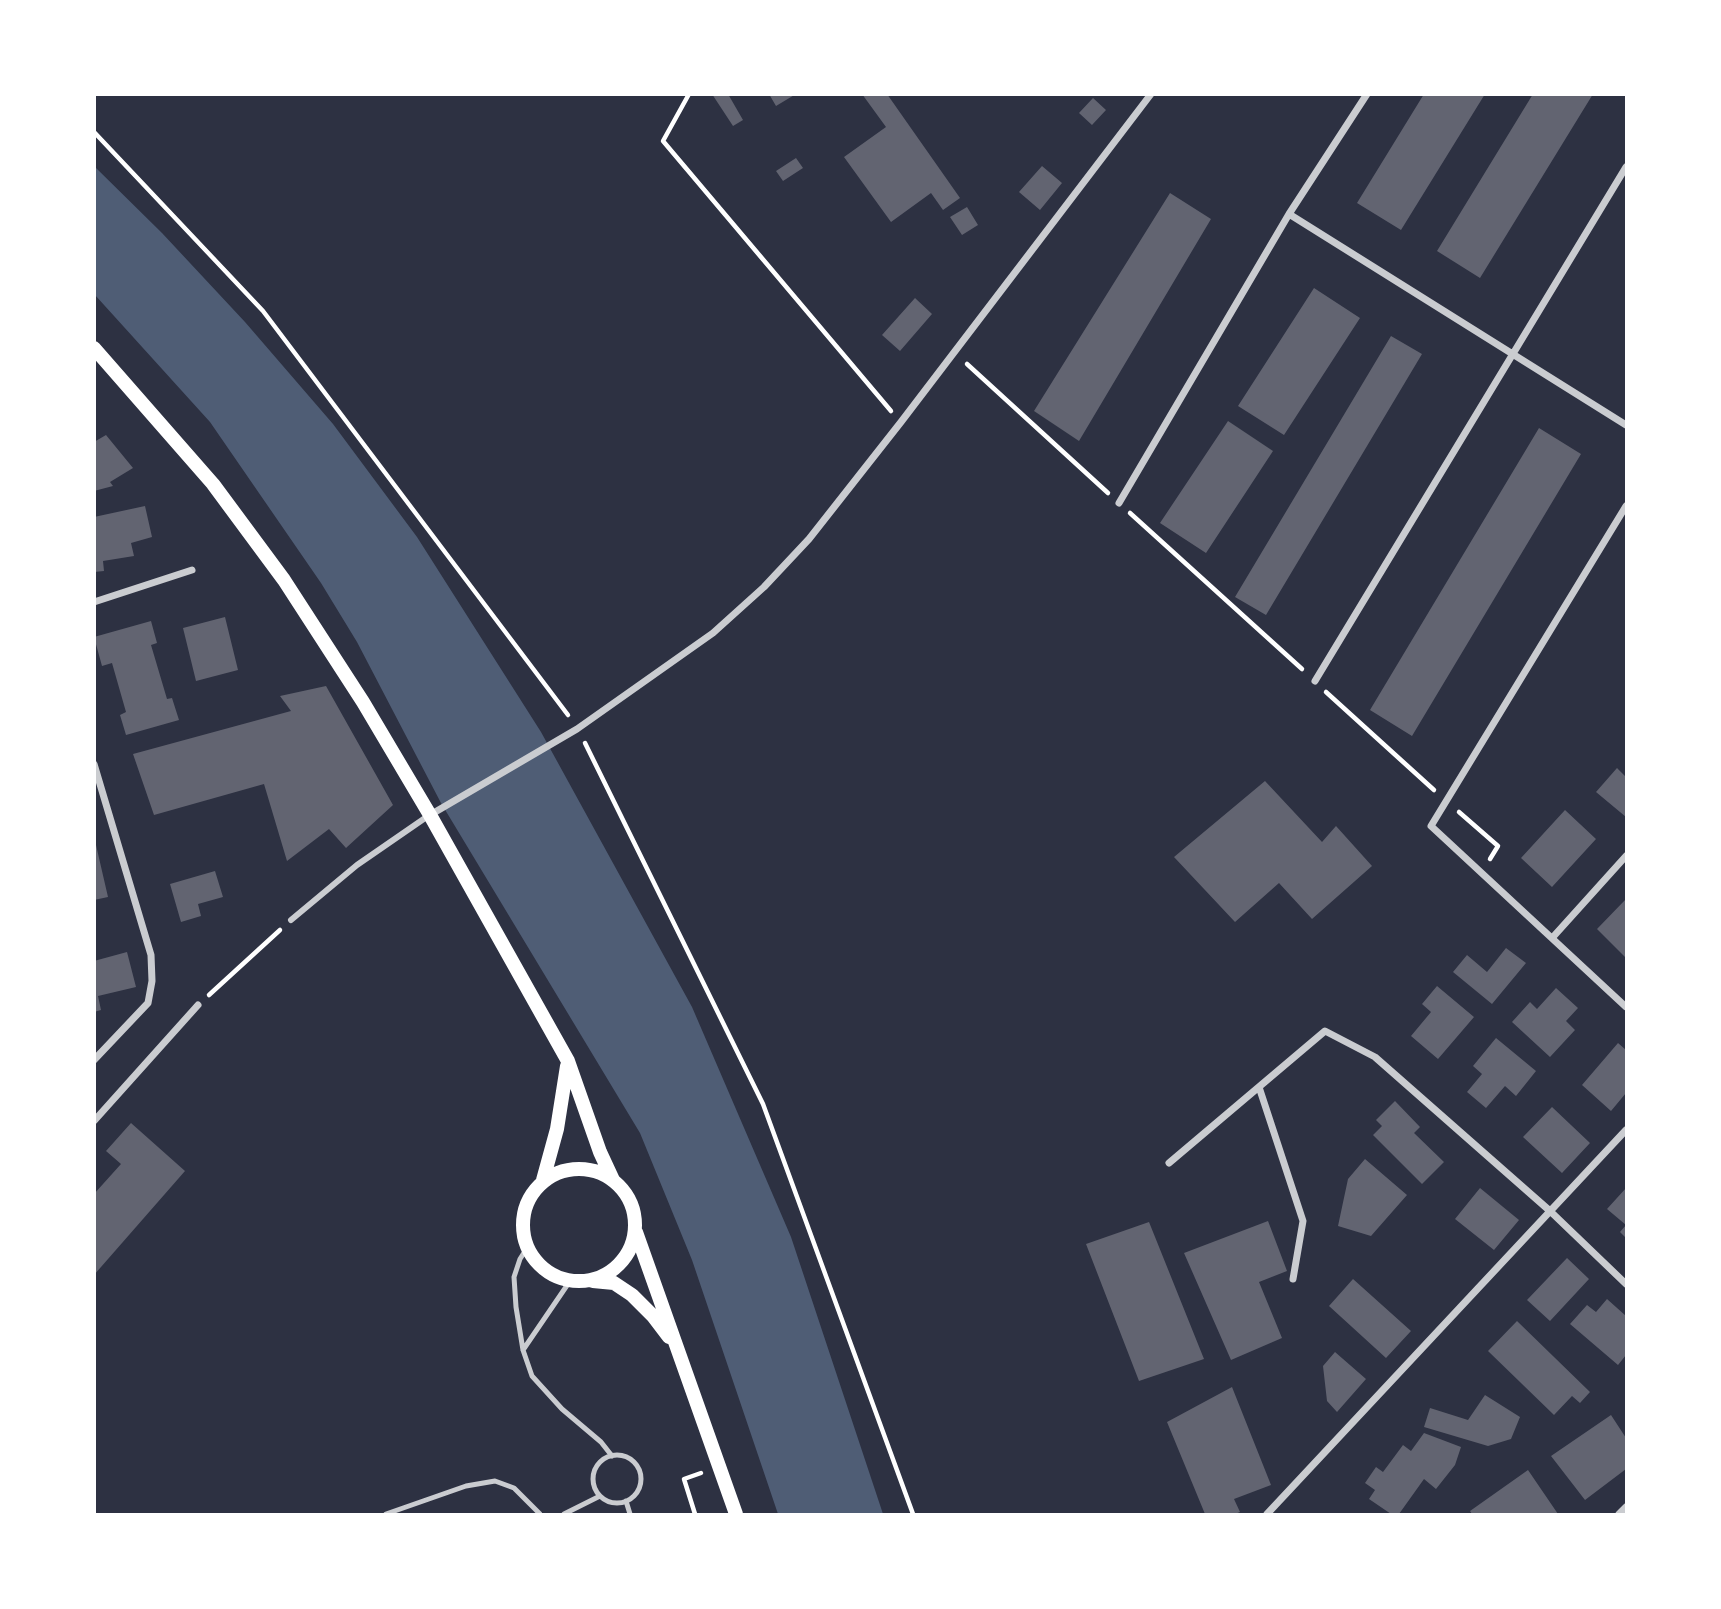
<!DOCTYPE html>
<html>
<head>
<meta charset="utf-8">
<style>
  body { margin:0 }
  #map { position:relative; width:1721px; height:1609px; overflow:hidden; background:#2d3142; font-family:Ubuntu,sans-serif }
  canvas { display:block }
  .frame { position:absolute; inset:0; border:96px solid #fff; pointer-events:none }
</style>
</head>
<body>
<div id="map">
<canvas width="1721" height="1609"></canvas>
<div class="frame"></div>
</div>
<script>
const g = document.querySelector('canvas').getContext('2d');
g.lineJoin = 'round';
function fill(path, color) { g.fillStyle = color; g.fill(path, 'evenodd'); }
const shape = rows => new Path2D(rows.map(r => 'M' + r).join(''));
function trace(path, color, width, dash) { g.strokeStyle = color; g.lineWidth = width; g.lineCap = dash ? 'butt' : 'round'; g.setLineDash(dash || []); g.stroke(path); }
const water = shape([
  [94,166,162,233,245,322,333,424,417,537,541,732,692,1007,791,1237,883,1514,778,1514,692,1260,640,1133,441,803,357,642,321,583,210,422,95,295]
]);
const building = shape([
  [712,94,728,94,743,120,733,126],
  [769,94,796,94,776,106],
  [862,94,887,94,960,198,943,210,931,193,891,222,844,157,886,127],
  [1424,94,1485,94,1401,230,1357,203],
  [1533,94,1593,94,1480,278,1437,251],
  [1093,98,1106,110,1092,125,1079,113],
  [796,158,803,168,783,181,776,171],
  [1042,166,1062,183,1040,210,1019,192],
  [1170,193,1211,219,1079,441,1034,411],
  [967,207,978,225,962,235,950,217],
  [1314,288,1360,318,1284,435,1238,406],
  [915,298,932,314,900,351,882,335],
  [1391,336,1422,354,1266,615,1235,597],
  [1228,421,1273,451,1206,553,1160,523],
  [1539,428,1581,454,1412,736,1370,710],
  [106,435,133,468,110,482,113,486,94,491,94,442],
  [145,506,152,537,131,543,134,556,103,561,104,571,94,572,94,517],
  [225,617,238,670,196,681,183,628],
  [151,621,157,643,151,645,167,699,172,698,179,720,126,735,120,715,126,712,112,663,102,666,94,637],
  [326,686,393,805,346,848,329,829,287,861,264,784,154,815,133,754,291,711,280,696],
  [1617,768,1626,777,1626,817,1596,792],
  [1265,781,1322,842,1336,826,1372,866,1312,919,1279,883,1235,922,1174,857],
  [1565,810,1596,839,1552,887,1521,858],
  [96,845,108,897,94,900,94,846],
  [215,871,223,897,198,904,201,916,181,922,170,884],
  [1626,899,1626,958,1597,929],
  [1506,948,1526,963,1492,1004,1453,972,1467,955,1487,972],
  [127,952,136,987,98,996,101,1010,94,1012,94,961],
  [1437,986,1474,1017,1438,1059,1411,1036,1431,1012,1422,1004],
  [1556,988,1578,1008,1566,1021,1575,1030,1550,1057,1512,1022,1530,1002,1537,1009],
  [1496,1038,1536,1071,1516,1096,1505,1086,1486,1108,1467,1092,1482,1074,1473,1066],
  [1618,1043,1626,1050,1626,1093,1611,1111,1582,1085],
  [1395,1101,1420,1127,1414,1133,1444,1162,1422,1184,1373,1135,1382,1126,1376,1120],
  [1552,1107,1590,1143,1562,1173,1523,1137],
  [131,1123,185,1171,94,1275,94,1194,121,1164,106,1151],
  [1365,1159,1407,1195,1371,1236,1338,1226,1348,1179],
  [1480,1188,1519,1220,1494,1250,1455,1219],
  [1626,1188,1626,1238,1620,1232,1626,1225,1607,1209],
  [1268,1221,1287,1271,1259,1282,1282,1338,1231,1360,1184,1253],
  [1149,1222,1204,1359,1139,1381,1086,1244],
  [1567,1258,1589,1279,1550,1321,1527,1300],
  [1353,1279,1411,1331,1386,1358,1329,1306],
  [1607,1299,1626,1316,1626,1355,1618,1365,1570,1324,1587,1305,1596,1312],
  [1517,1321,1590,1392,1580,1403,1572,1396,1554,1415,1488,1351],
  [1335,1352,1366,1379,1337,1412,1327,1401,1323,1366],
  [1232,1387,1271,1485,1234,1499,1240,1512,1235,1514,1205,1514,1167,1422],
  [1485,1395,1520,1417,1511,1439,1488,1446,1424,1427,1430,1408,1468,1420],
  [1611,1415,1626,1438,1626,1469,1585,1500,1551,1456],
  [1424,1433,1461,1447,1455,1465,1436,1489,1424,1479,1399,1514,1391,1514,1369,1499,1375,1490,1365,1483,1376,1467,1383,1472,1403,1445,1411,1451],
  [1528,1470,1558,1514,1472,1514,1470,1511]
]);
const path = shape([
  [689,94,663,141,891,411],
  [94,132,263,311,568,715],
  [967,364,1108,493],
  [1130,513,1302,669],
  [1326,692,1434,790],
  [585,743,763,1104,913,1514],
  [1459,812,1498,846,1490,859],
  [209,995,280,930],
  [695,1514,684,1479,701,1473]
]);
const service = shape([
  [527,1248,520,1259,514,1277,516,1307,523,1350,532,1376,562,1409,601,1442,612,1456],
  [523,1350,570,1281],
  '593 1479a24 24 0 1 1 48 0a24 24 0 1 1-48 0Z',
  [626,1501,630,1514],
  [386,1514,466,1486,495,1481,514,1488,540,1514],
  [564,1514,600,1496]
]);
const pedestrian = shape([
  [291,920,357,865,428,816]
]);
const minor = shape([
  [1289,214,1626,425],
  [1119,503,1289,214,1367,94],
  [1626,506,1431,826,1626,1007],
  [94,602,192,570],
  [1315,681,1626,167],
  [94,764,151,955,152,981,148,1003,94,1060],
  [430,815,577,729,713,633,764,587,809,539,901,422,1151,94],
  [1553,937,1626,856],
  [1259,1087,1303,1221,1293,1279],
  [94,1121,198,1005],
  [1169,1163,1325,1031,1375,1057,1550,1211,1626,1284],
  [1267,1514,1626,1130],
  [1619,1514,1626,1507]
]);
const secondary = shape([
  [94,348,213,484,284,580,363,702,430,815,568,1061,600,1152,613,1180],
  '523 1225a56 56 0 1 1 112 0a56 56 0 1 1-112 0Z',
  [543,1180,557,1129,567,1066],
  [636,1232,736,1514],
  [593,1281,614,1283,632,1295,653,1316,669,1337]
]);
fill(water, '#4f5d75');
fill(building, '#626471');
trace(path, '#fff', 4.5);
trace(service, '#caccd0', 5);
trace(pedestrian, '#caccd0', 6);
trace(minor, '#caccd0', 7);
trace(secondary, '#fff', 14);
</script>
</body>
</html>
